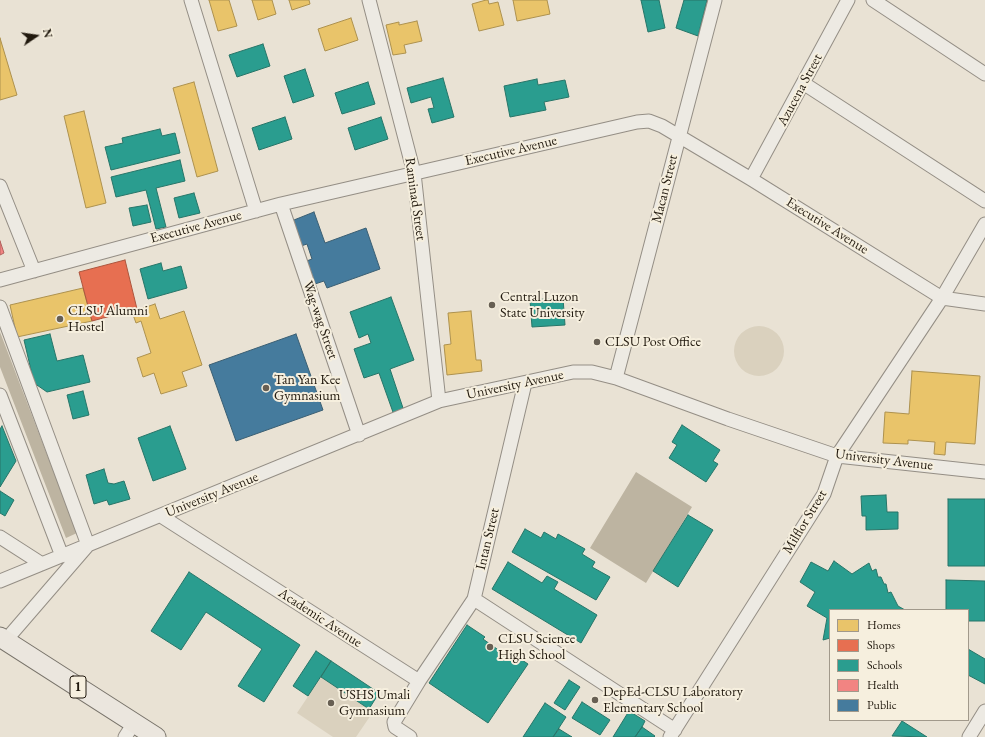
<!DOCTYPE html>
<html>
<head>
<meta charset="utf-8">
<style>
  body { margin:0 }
  #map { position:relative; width:985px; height:737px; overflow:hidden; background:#e9e2d4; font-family:"EB Garamond",serif }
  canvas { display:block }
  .legend { position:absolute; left:829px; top:609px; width:140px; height:112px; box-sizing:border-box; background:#f6efde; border:1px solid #a1998b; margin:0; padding:5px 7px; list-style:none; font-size:12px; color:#21190e }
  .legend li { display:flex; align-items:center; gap:8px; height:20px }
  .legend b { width:20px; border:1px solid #a1998b }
  .north { position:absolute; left:16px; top:16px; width:40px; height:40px; -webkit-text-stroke:3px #f6efde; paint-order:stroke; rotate:77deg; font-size:11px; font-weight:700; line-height:16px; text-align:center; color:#21190e }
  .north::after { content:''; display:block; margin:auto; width:14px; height:18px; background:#21190e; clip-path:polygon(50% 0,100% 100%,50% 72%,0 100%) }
</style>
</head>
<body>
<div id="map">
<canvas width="985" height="737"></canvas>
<ul class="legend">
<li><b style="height:11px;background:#e9c46a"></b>Homes</li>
<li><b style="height:11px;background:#e76f51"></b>Shops</li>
<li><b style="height:11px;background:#2a9d8f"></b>Schools</li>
<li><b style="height:11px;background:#f28482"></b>Health</li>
<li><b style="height:11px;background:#457b9d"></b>Public</li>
</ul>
<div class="north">N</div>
</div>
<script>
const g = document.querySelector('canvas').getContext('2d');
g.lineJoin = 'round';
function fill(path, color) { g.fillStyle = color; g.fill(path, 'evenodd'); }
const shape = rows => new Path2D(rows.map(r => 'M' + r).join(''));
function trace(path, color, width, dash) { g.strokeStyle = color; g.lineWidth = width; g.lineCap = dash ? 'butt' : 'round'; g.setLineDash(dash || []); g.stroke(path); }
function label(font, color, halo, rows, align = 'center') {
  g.font = font + ' "EB Garamond",serif'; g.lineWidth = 4; g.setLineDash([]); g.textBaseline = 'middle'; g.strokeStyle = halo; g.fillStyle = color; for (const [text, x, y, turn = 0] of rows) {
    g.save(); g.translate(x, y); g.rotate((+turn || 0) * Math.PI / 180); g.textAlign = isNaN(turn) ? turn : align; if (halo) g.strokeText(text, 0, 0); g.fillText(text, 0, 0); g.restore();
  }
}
const green = shape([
  '734 351a25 25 0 1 1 50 0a25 25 0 1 1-50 0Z',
  [321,677,373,712,356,737,333,737,297,713]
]);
const water = shape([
  [0,332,77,533,66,538,0,367],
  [636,472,692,507,646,583,590,548]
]);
const homes = shape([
  [209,0,229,0,237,26,218,31,209,0],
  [252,0,272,0,276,14,258,20,252,0],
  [289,0,309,0,310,4,292,10,289,0],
  [486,0,488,0,489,4,498,2,504,25,479,31,472,4,486,0],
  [513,0,547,0,550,14,517,21,513,0],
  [351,18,358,40,325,51,318,29,351,18],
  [417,21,422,41,404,45,406,53,393,55,386,25,399,22,399,25,417,21],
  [0,38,17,95,0,100,0,38],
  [194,82,218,171,197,177,173,88,194,82],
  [84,111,106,203,86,208,64,116,84,111],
  [83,288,92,321,17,337,10,305,83,288],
  [155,304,160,319,184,311,202,365,182,372,187,386,161,394,154,373,143,377,137,358,151,353,141,321,136,323,132,312,155,304],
  [471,311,476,360,481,360,482,371,447,375,444,345,451,344,448,313,471,311],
  [912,371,980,376,975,444,946,442,945,455,934,454,935,442,908,440,908,444,883,443,885,412,909,414,912,371]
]);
const shops = shape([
  [125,260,137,309,92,321,79,272,125,260]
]);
const schools = shape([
  [641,0,659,0,665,28,648,32,641,0],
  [684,0,707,0,698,36,676,28,684,0],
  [263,44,270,66,237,77,229,55,263,44],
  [305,69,314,96,293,103,284,76,305,69],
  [443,78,454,117,432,123,428,109,434,108,431,97,411,103,407,88,443,78],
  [537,79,538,85,565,80,569,97,544,102,546,110,510,117,504,86,537,79],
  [368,82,375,104,342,114,335,93,368,82],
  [285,117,292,139,259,150,252,128,285,117],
  [381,117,388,139,355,150,348,128,381,117],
  [160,129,162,136,175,133,180,153,111,170,105,147,123,143,122,138,160,129],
  [180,160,185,181,156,188,166,227,156,229,146,190,116,197,111,177,180,160],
  [194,193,200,213,179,218,174,198,194,193],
  [147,205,151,222,133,226,129,208,147,205],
  [161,263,163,271,181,266,187,288,148,299,140,269,161,263],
  [391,297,414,360,390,369,404,411,394,415,379,373,364,378,354,349,371,343,368,334,359,338,350,312,391,297],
  [563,298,565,325,532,327,530,300,563,298],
  [50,334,57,361,83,355,90,382,47,392,34,383,24,340,50,334],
  [83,391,89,415,73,419,67,395,83,391],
  [682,425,720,450,713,461,718,464,706,482,669,458,677,445,672,442,682,425],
  [2,426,16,461,0,487,0,429,2,426],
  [170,426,186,469,153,481,138,438,170,426],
  [104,469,108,483,114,484,124,481,130,499,109,505,107,500,94,504,86,475,104,469],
  [0,491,14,500,5,516,0,513,0,491],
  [886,495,887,512,898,512,898,529,866,530,866,516,862,516,861,496,886,495],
  [948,499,985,499,985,566,948,566,948,499],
  [688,515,713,530,678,587,653,571,688,515],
  [525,529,541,538,544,532,556,539,558,534,585,549,582,554,595,562,592,567,610,577,596,600,512,552,525,529],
  [834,561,852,574,869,563,872,571,876,569,878,577,881,577,884,584,886,584,888,593,891,592,898,606,905,610,830,610,830,638,823,640,827,618,807,606,815,592,800,582,811,562,828,571,834,561],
  [508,562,542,583,547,576,558,582,554,589,597,615,581,643,492,589,508,562],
  [189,572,300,645,264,702,238,686,262,649,206,612,181,650,151,631,189,572],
  [946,580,985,581,985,621,968,621,968,610,946,610,946,580],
  [467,625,485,637,483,639,504,654,507,650,528,664,488,723,429,683,467,625],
  [968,649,985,659,985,684,968,675,968,649],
  [316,651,331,661,308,696,293,686,316,651],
  [331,661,379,693,369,709,321,677,331,661],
  [569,680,580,687,565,710,554,703,569,680],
  [582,702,610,720,600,735,572,718,582,702],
  [545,703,566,717,553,737,523,737,545,703],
  [629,711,645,721,642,727,635,737,613,737,629,711],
  [902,721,927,737,892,736,902,721],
  [642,727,655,736,654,737,635,737,642,727],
  [559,729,572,737,553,737,559,729]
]);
const health = shape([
  [0,241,4,253,0,255,0,241]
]);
const public = shape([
  [314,212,325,243,366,228,380,269,327,288,324,281,312,285,304,262,312,259,307,244,298,247,289,222,314,212],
  [296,334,323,410,236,441,209,365,296,334]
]);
const minor = shape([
  [191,0,256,211],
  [369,0,414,173,439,401],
  [873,0,985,74],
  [803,83,985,201],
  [751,179,848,0],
  [0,186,34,271],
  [281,204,359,435],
  [0,280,281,204,637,122,649,121,662,126,751,179,942,298,985,304],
  [0,307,88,545,6,640],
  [616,378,715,0],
  [0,395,62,556],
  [161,516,419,681,394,722,395,727,410,737],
  [0,537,42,564],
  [0,581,439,401,573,372,592,372,616,378,728,419,837,456,985,472],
  [474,599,675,730],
  [419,681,474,599,525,383],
  [125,737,134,723],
  [670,737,824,494,837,456,942,298,985,224],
  [969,737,985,711]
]);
const highway = shape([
  [0,637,156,737]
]);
const markers = [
  [492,305,4,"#675f53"],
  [60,319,4,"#675f53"],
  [597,342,4,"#675f53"],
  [266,388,4,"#675f53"],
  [490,647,4,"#675f53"],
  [595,700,4,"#675f53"],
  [331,703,4,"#675f53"]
];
const shields = [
  [78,687,16]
];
const shieldNames = [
  ["1",78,687]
];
const streetNames = [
  ["Azucena Street",800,90,-62],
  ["Executive Avenue",511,151,-13],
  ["Macan Street",665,189,-76],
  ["Raminad Street",415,199,82],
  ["Executive Avenue",827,226,32],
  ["Executive Avenue",196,227,-15],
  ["Wag-wag Street",320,320,71],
  ["University Avenue",515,385,-12],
  ["University Avenue",884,460,7],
  ["University Avenue",212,495,-22],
  ["Milflor Street",805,522,-59],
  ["Intan Street",488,539,-77],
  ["Academic Avenue",320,618,33]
];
const poiNames = [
  ["Central Luzon",500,297],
  ["State University",500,313],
  ["CLSU Alumni",68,311],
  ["Hostel",68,327],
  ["CLSU Post Office",605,342],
  ["Tan Yan Kee",274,380],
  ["Gymnasium",274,396],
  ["CLSU Science",498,639],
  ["High School",498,655],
  ["DepEd-CLSU Laboratory",603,692],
  ["Elementary School",603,708],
  ["USHS Umali",339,695],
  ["Gymnasium",339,711]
];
fill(green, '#dad1be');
fill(water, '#bdb4a1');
fill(homes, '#e9c46a');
trace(homes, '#ad914e', 1);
fill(shops, '#e76f51');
trace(shops, '#ac553d', 1);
fill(schools, '#2a9d8f');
trace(schools, '#277568', 1);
fill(health, '#f28482');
trace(health, '#b3645f', 1);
fill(public, '#457b9d');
trace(public, '#3a5e72', 1);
trace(minor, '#948e85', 15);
trace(highway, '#78736a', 21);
trace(minor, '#edeae3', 13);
trace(highway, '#ebe6de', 19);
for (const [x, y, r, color] of markers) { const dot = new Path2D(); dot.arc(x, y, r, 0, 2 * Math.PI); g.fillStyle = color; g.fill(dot); trace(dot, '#f6efde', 1.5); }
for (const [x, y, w] of shields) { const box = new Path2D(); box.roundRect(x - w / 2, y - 11, w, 22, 3); g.fillStyle = '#f6efde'; g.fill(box); trace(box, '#21190e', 1); }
label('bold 13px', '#21190e', null, shieldNames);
label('14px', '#21190e', '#f6efde', streetNames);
label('14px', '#21190e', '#f6efde', poiNames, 'left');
</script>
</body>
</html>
